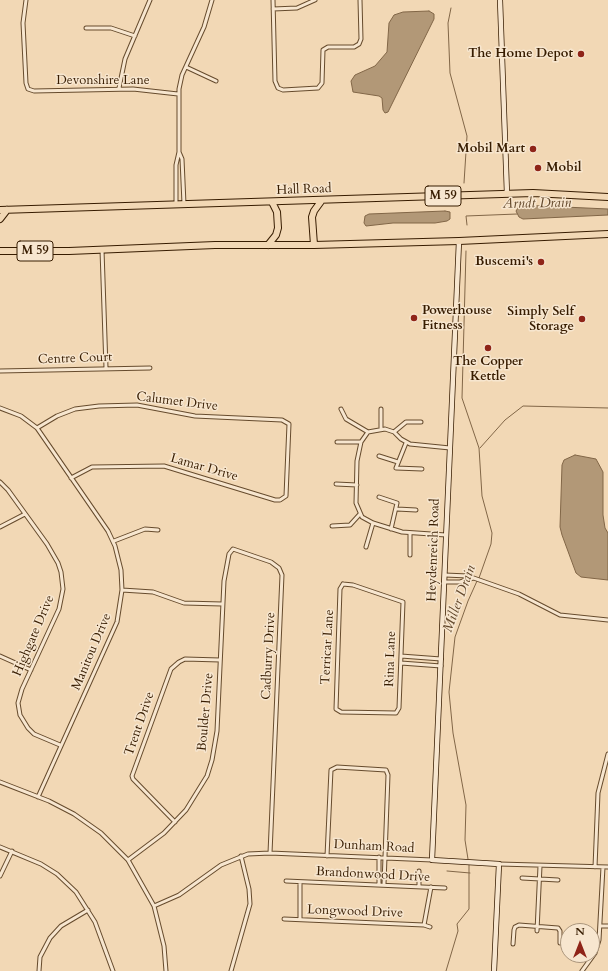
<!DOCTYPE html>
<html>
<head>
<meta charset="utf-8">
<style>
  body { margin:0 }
  #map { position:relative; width:608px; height:971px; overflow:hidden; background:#f2d8b5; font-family:Cardo,serif }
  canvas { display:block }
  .north { position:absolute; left:560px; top:923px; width:40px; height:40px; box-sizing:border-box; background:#f7e6cf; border:1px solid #aa957c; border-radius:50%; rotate:0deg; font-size:11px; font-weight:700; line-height:16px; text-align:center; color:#371c00 }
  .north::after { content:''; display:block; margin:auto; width:14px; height:18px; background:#8f2418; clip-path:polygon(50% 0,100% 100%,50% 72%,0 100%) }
</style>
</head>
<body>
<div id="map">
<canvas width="608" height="971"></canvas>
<div class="north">N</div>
</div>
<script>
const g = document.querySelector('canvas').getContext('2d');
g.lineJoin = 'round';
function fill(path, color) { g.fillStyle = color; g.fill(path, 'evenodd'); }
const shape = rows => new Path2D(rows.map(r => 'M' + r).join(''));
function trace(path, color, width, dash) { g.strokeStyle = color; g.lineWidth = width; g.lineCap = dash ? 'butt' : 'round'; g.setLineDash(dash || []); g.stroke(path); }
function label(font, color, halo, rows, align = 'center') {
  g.font = font + ' Cardo,serif'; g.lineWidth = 3; g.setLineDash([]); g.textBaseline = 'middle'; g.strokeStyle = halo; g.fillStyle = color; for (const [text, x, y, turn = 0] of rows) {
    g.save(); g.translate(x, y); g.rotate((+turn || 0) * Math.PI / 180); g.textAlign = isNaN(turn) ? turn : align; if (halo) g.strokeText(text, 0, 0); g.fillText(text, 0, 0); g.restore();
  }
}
const water = shape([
  [429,11,434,14,434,19,388,112,385,113,383,110,382,98,379,96,353,92,351,81,355,75,375,66,387,52,389,23,394,15,403,12,429,11],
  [520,205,608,209,608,215,523,219,519,217,516,211,520,205],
  [445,211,450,212,450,219,447,221,435,223,393,223,366,226,364,223,365,216,369,214,445,211],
  [575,455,596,459,603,472,603,515,605,528,608,533,608,580,581,577,576,573,562,535,560,527,562,465,564,460,575,455]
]);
const stream = shape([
  [451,8,448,23,450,73,467,136,464,183],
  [467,225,466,216,517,214],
  [466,251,462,398,479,448,482,496,492,533,491,544,479,578],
  [480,448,505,420,523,406,608,408],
  [468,859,465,840,466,805,453,733,449,692,455,637,468,601,477,581],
  [447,871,470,873],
  [446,971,458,931,457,924,469,909,469,865]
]);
const street = shape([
  [26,0,23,23,26,83,28,89,34,91,133,89,178,94],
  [273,0,275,81,278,88,283,90,318,88,322,83,323,50,328,47,354,47,359,44,361,39,360,0],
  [273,9,297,8,315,0],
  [86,28,111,28,135,36],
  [186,67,216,81],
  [119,88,125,59,150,0],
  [176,204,176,165,179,152],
  [184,204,182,159,179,152,179,89,182,75,204,27,212,0],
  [102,250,106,368],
  [0,371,150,368],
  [0,408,21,416,37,428,108,531,115,546,121,570,122,590,117,622,38,797],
  [341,409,346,419,368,432,385,429,394,432,401,439,410,444,450,448],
  [381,409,381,428],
  [37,428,57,416,75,409,99,406,137,405,195,416,282,420,289,424,286,496,280,500,275,500,164,466,92,467,71,478],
  [368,432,361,442,357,461,356,503,362,517,373,523,402,532,446,535],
  [394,432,406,422,421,422],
  [337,442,361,442],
  [406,443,396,468,422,469],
  [379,456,398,462],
  [0,482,8,490,47,544,58,563,61,572,63,589,59,609,22,689,18,703,20,715,28,728,34,734,60,745],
  [336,484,357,485],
  [379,497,397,503,391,529],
  [397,509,416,510],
  [332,526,350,525,360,514],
  [0,527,25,514],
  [114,541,145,529,158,530],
  [366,547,373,523],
  [410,555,410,533],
  [445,575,468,576,519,594,560,615,608,620],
  [444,582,460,582,473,578],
  [343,584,353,585,403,602,399,708,396,713,341,712,336,709,340,589,343,584],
  [122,590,153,592,184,603,222,604],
  [0,656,31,670],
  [401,656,441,659],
  [401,663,441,666],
  [0,782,49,801,74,814,101,833,128,860,154,906,164,946,166,971],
  [175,822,133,779,132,776,171,669,179,662,185,659,220,660],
  [0,847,41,864,57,874,76,892,95,922,113,971],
  [327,856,331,770,337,767,386,770,388,775,384,884],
  [128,860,164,833,186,810,207,776,212,760,217,731,224,581,229,554,233,549,271,562,279,568,282,575,270,853],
  [499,864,608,867],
  [595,867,598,793,608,754],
  [0,876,12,851],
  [522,878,558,880],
  [286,881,445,888],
  [379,884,379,857],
  [419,886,419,871],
  [154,906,179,895,221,865,248,854,270,853,432,860],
  [284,919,424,925,430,927],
  [300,919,300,882],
  [424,925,431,887],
  [601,926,608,926],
  [537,931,540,866],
  [513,944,514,930,515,927,519,925,558,928,560,931,560,943],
  [39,971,40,957,50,938,61,926,88,910],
  [231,971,250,904,249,889,241,856],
  [582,971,595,953,599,940,603,867]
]);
const secondary = shape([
  [500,0,507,194],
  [459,241,432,860,499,864,494,971]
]);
const highway = shape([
  [0,210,533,193,608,197],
  [0,219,7,210],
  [268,245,276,235,278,228,277,212,272,202],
  [314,245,312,217,314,211,322,200],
  [0,251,69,251,215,245,314,245,459,241,608,234]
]);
const markers = [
  [581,54,4,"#8f2418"],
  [533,149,4,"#8f2418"],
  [538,168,4,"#8f2418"],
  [541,262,4,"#8f2418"],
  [414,318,4,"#8f2418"],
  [582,319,4,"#8f2418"],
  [488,348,4,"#8f2418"]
];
const shields = [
  [443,196,36],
  [35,251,36]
];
const shieldNames = [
  ["M 59",443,196],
  ["M 59",35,251]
];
const poiNames = [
  ["The Home Depot",573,54],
  ["Mobil Mart",525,149],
  ["Mobil",546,168,"left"],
  ["Buscemi's",533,262],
  ["Powerhouse",422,311,"left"],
  ["Fitness",422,326,"left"],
  ["Simply Self",574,312],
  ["Storage",574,327],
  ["The Copper",488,362,"center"],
  ["Kettle",488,377,"center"]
];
const streetNames = [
  ["Devonshire Lane",103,81],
  ["Hall Road",304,190,-2],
  ["Centre Court",75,359,-2],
  ["Calumet Drive",177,402,7],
  ["Lamar Drive",204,468,16],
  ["Heydenreich Road",434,550,-88],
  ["Highgate Drive",34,636,-67],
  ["Terricar Lane",328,647,-87],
  ["Manitou Drive",92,652,-67],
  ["Cadburry Drive",269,656,-87],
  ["Rina Lane",391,659,-88],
  ["Boulder Drive",206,712,-85],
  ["Trent Drive",140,724,-71],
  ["Dunham Road",374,847,3],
  ["Brandonwood Drive",373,875,3],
  ["Longwood Drive",355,912,2]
];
const waterNames = [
  ["Arndt Drain",537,204,-1],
  ["Miller Drain",460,599,-70]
];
fill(water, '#b29877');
trace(water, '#816647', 1);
trace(stream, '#816647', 1);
trace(street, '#664b2d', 5);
trace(secondary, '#371c00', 6);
trace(highway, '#371c00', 8);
trace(street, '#f7e6cf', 3);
trace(secondary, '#f7e6cf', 4.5);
trace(highway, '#f2d8b5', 6);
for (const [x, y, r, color] of markers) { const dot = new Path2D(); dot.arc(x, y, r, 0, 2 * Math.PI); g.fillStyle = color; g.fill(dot); trace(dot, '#f7e6cf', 1.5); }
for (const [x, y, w] of shields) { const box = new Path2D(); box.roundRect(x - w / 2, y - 10, w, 20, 3); g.fillStyle = '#f7e6cf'; g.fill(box); trace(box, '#371c00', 1); }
label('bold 12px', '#371c00', null, shieldNames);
label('bold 13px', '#371c00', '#f7e6cf', poiNames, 'right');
label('13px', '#371c00', '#f7e6cf', streetNames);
label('italic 14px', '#62472a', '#f7e6cf', waterNames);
</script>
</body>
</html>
